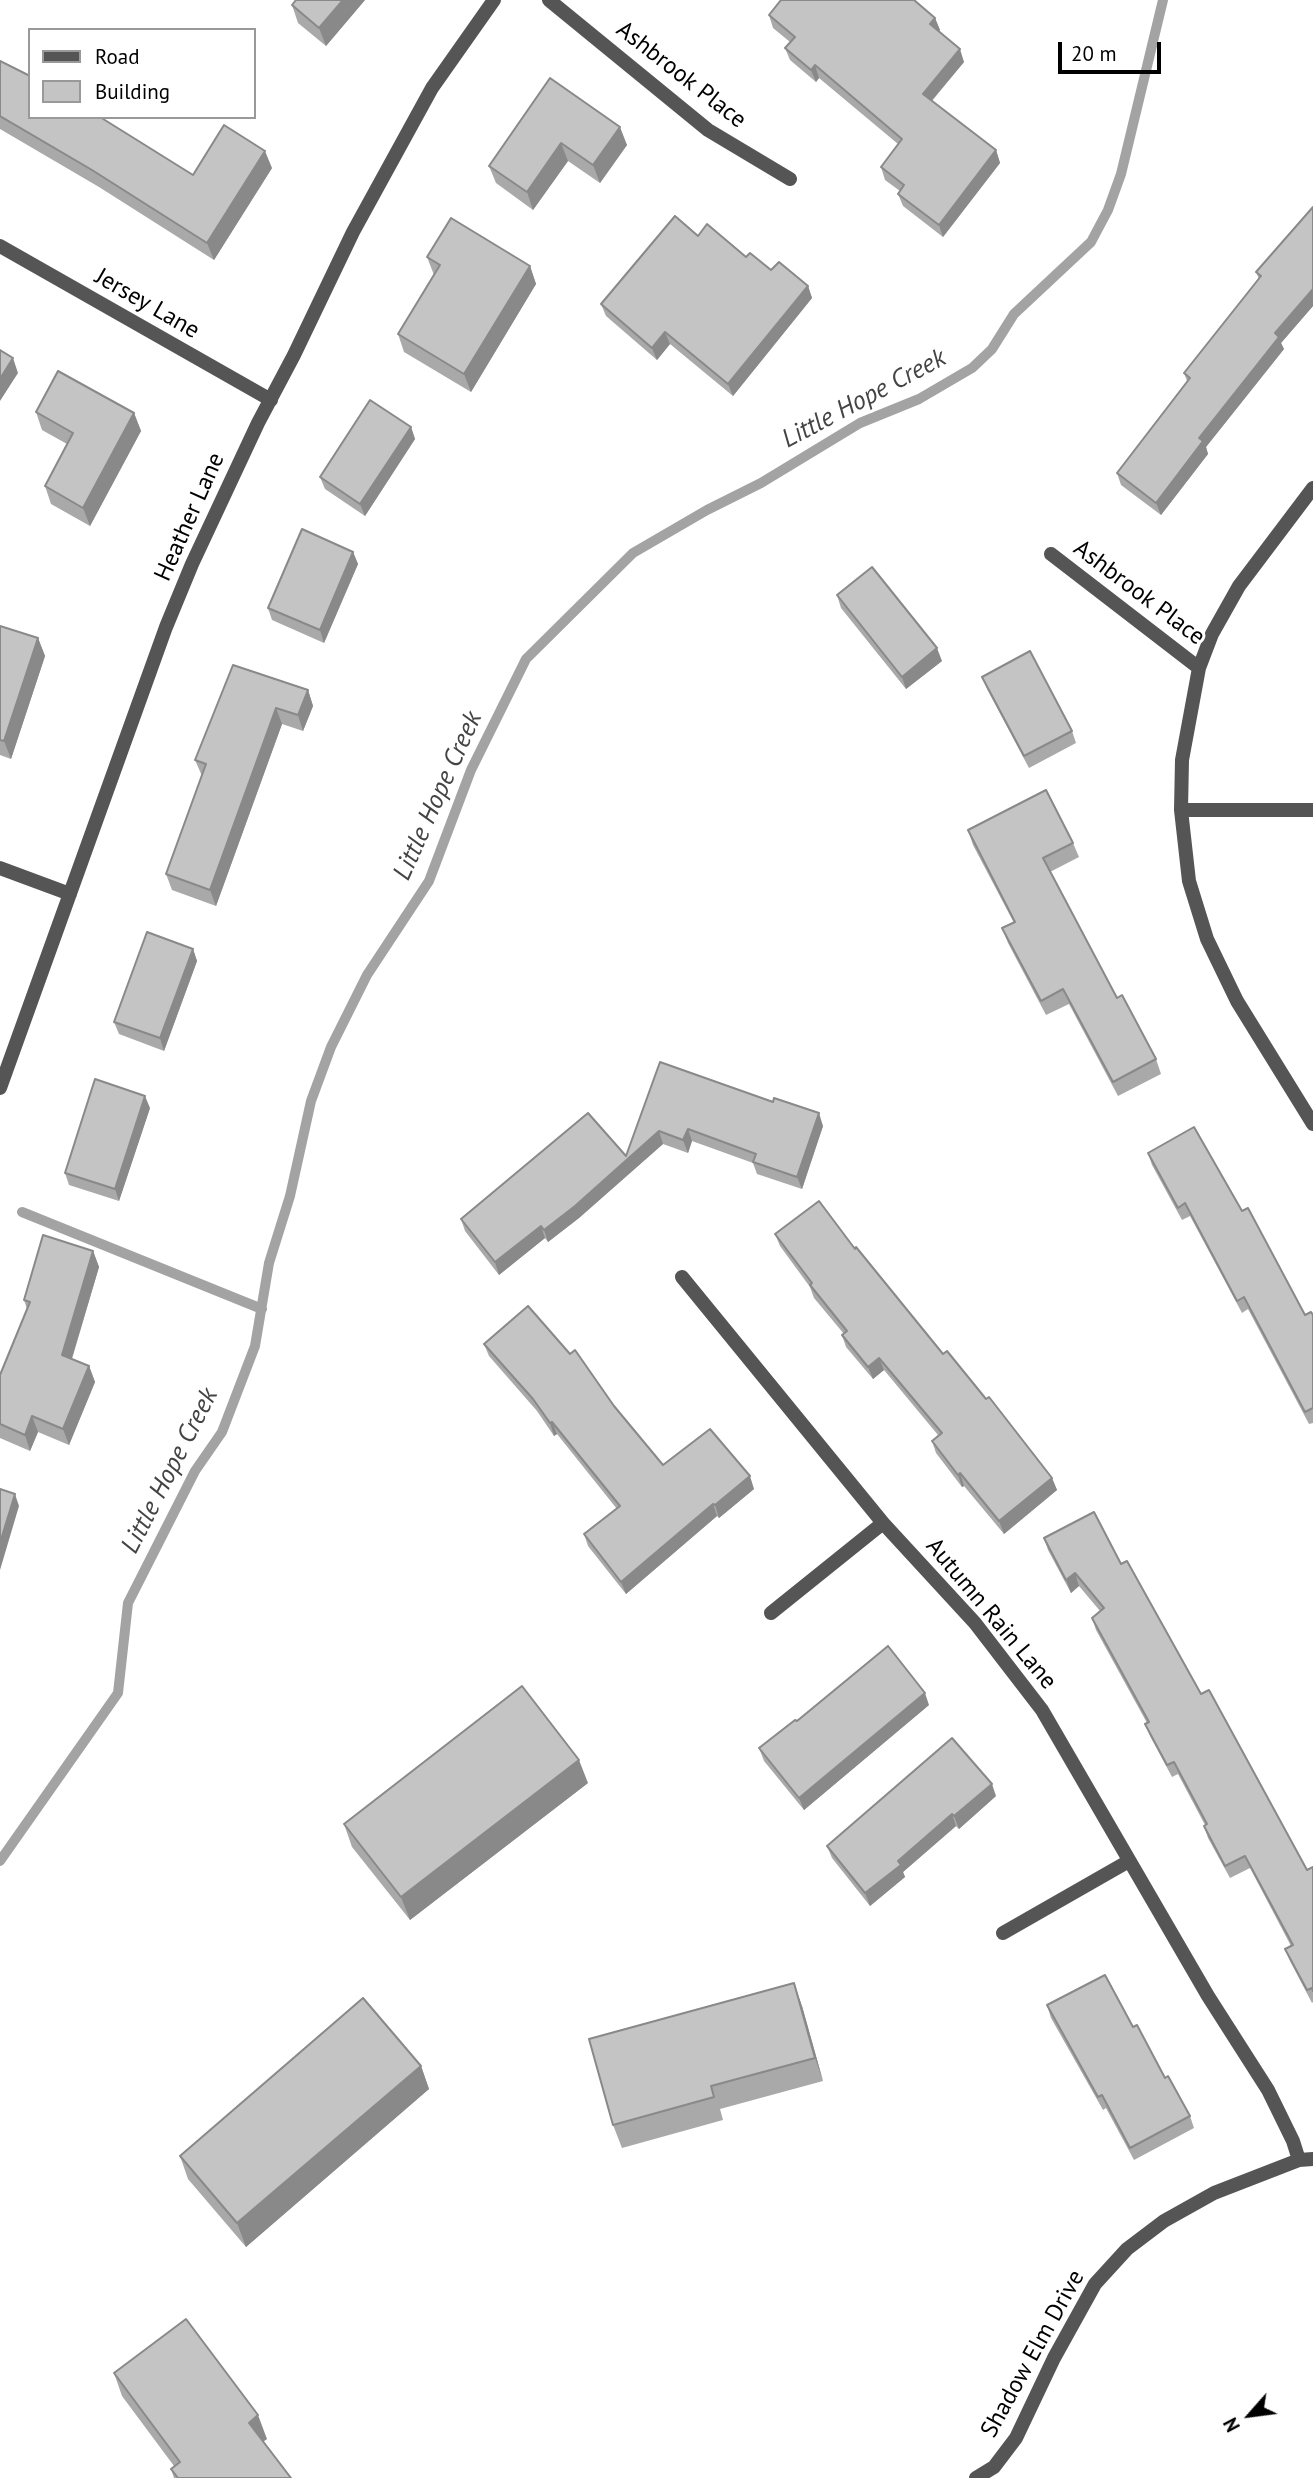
<!DOCTYPE html>
<html>
<head>
<meta charset="utf-8">
<style>
  body { margin:0 }
  #map { position:relative; width:1313px; height:2478px; overflow:hidden; background:#fff; font-family:"PT Sans",sans-serif }
  canvas { display:block }
  .legend { position:absolute; left:28px; top:28px; width:228px; height:91px; box-sizing:border-box; background:#fff; border:2px solid #999; margin:0; padding:9px 12px; list-style:none; font-size:21px; color:#000 }
  .legend li { display:flex; align-items:center; gap:14px; height:35px }
  .legend b { width:35px; border:2px solid #999 }
  .north { position:absolute; left:1215px; top:2380px; width:70px; height:70px; -webkit-text-stroke:5px #fff; paint-order:stroke; rotate:242deg; font-size:19px; font-weight:700; line-height:28px; text-align:center; color:#000 }
  .north::after { content:''; display:block; margin:auto; width:24px; height:32px; background:#000; clip-path:polygon(50% 0,100% 100%,50% 72%,0 100%) }
  .scale { position:absolute; left:1058px; top:42px; width:103px; height:32px; box-sizing:border-box; border:4px solid #000; border-top:0; padding-left:9px; font-size:21px; line-height:24px; white-space:nowrap; color:#000; -webkit-text-stroke:5px #fff; paint-order:stroke }
</style>
</head>
<body>
<div id="map">
<canvas width="1313" height="2478"></canvas>
<ul class="legend">
<li><b style="height:9px;background:#555"></b>Road</li>
<li><b style="height:19px;background:#c4c4c4"></b>Building</li>
</ul>
<div class="north">N</div>
<div class="scale">20 m</div>
</div>
<script>
const g = document.querySelector('canvas').getContext('2d');
g.lineJoin = 'round';
const shape = rows => new Path2D(rows.map(r => 'M' + r).join(''));
function trace(path, color, width, dash) { g.strokeStyle = color; g.lineWidth = width; g.lineCap = dash ? 'butt' : 'round'; g.setLineDash(dash || []); g.stroke(path); }
function fill(path, color) { g.fillStyle = color; g.fill(path, 'evenodd'); }
function label(font, color, halo, rows, align = 'center') {
  g.font = font + ' "PT Sans",sans-serif'; g.lineWidth = 6; g.setLineDash([]); g.textBaseline = 'middle'; g.strokeStyle = halo; g.fillStyle = color; for (const [text, x, y, turn = 0] of rows) {
    g.save(); g.translate(x, y); g.rotate((+turn || 0) * Math.PI / 180); g.textAlign = isNaN(turn) ? turn : align; if (halo) g.strokeText(text, 0, 0); g.fillText(text, 0, 0); g.restore();
  }
}
const stream = shape([
  [22,1212,262,1309],
  [0,1861,118,1693,128,1603,195,1471,222,1432,255,1346,269,1263,290,1196,311,1101,331,1047,367,975,429,881,471,770,526,659,633,553,707,510,761,483,860,423,919,399,972,368,992,349,1014,314,1091,242,1108,210,1121,174,1163,0]
]);
const street = shape([
  [549,0,708,130,790,179],
  [0,246,271,400],
  [1313,488,1239,586,1212,634,1199,668,1182,760,1181,810,1189,881,1207,939,1237,1001,1313,1124],
  [1051,554,1199,668],
  [1181,810,1313,810],
  [0,868,70,894],
  [0,1088,166,627,192,564,258,423,294,355,353,232,432,88,494,0],
  [682,1277,883,1523,975,1623,1042,1710,1208,1996,1268,2090,1293,2141,1299,2160],
  [771,1613,883,1523],
  [1003,1933,1129,1861],
  [976,2478,994,2467,1016,2438,1054,2358,1095,2284,1127,2249,1164,2221,1214,2193,1299,2160,1313,2159]
]);
const wall = shape([
  [296,0,365,0,326,46,298,23,292,5],
  [769,15,935,18,940,30,939,31,964,62,932,101,996,150,1000,163,943,237,903,206,898,194,900,191,885,180,881,167,898,144,819,78,816,82,790,60,785,48,790,42,773,28],
  [0,61,193,175,272,168,214,260,99,187,0,129],
  [550,78,627,145,600,183,568,161,533,210,496,183,489,166],
  [1313,207,1313,306,1281,343,1284,349,1206,447,1208,454,1161,515,1121,485,1117,473,1187,381,1184,373,1259,279,1256,272],
  [698,236,771,270,808,286,812,298,733,396,670,344,657,360,606,316,601,304],
  [427,257,530,266,536,284,471,392,404,352,398,334,434,275],
  [36,412,134,413,141,431,90,526,51,504,45,486,67,444,42,430],
  [411,427,415,439,365,516,325,489,320,477],
  [353,552,358,564,324,643,272,620,268,608],
  [837,595,942,661,906,689,841,608],
  [0,626,38,638,45,656,11,759,0,755],
  [233,665,308,690,313,706,303,731,282,724,216,906,172,890,166,874,202,776,195,760],
  [982,677,1072,731,1076,743,1029,768,987,689],
  [968,830,1073,843,1079,857,1050,872,1117,998,1156,1059,1161,1074,1118,1096,1069,1004,1046,1015,1008,943,1002,928,1014,923,973,845],
  [193,949,197,961,164,1051,119,1034,114,1022],
  [660,1062,823,1126,802,1189,757,1174,753,1163,692,1141,688,1153,663,1144,579,1218,548,1242,545,1238,499,1275,465,1231,461,1219,626,1156],
  [150,1108,119,1201,69,1185,65,1173],
  [1148,1153,1242,1211,1305,1315,1313,1315,1313,1423,1309,1424,1248,1309,1242,1313,1190,1216,1182,1220,1152,1165],
  [775,1234,855,1249,943,1354,1052,1478,1057,1490,1004,1534,964,1486,962,1487,936,1453,932,1441,938,1435,884,1370,873,1379,846,1347,842,1335,844,1334,814,1298,810,1287,780,1246],
  [93,1251,99,1267,72,1359,89,1366,95,1382,69,1445,38,1432,30,1451,0,1438,0,1375,27,1309,24,1300],
  [484,1344,614,1406,663,1465,754,1489,719,1518,717,1516,626,1594,588,1546,584,1534,617,1509,557,1434,554,1436,537,1411,489,1356],
  [1044,1538,1121,1564,1307,1870,1313,1867,1313,2002,1312,2003,1290,1961,1285,1949,1291,1946,1250,1868,1230,1878,1208,1838,1204,1826,1205,1825,1178,1774,1172,1777,1150,1736,1145,1724,1147,1723,1096,1630,1092,1618,1100,1611,1079,1586,1071,1593,1048,1550],
  [929,1705,804,1810,764,1761,759,1748,797,1721],
  [588,1783,410,1920,352,1847,344,1824],
  [996,1796,959,1829,956,1826,903,1872,905,1877,870,1906,832,1858,827,1846],
  [1047,2005,1133,2027,1190,2116,1194,2128,1134,2160,1106,2108,1103,2110,1051,2018],
  [802,2006,823,2081,720,2109,723,2120,622,2148,613,2125],
  [421,2066,429,2089,246,2247,188,2179,180,2156],
  [114,2373,267,2439,263,2441,291,2478,174,2478,171,2469,174,2466,122,2396]
]);
const shadedWall = shape([
  [343,0,365,0,326,46,319,28],
  [935,18,940,30,935,36,930,24],
  [960,49,964,62,927,106,923,94],
  [815,65,819,78,816,82,811,70],
  [620,127,627,145,600,183,593,165],
  [561,143,568,161,533,210,527,192],
  [996,150,1000,163,943,237,939,225],
  [265,151,272,168,214,260,207,243],
  [530,266,536,284,471,392,464,374],
  [808,286,812,298,733,396,728,384],
  [1313,289,1313,306,1281,343,1284,349,1206,447,1208,454,1161,515,1156,503,1199,438,1275,333],
  [665,332,670,344,657,360,652,348],
  [13,358,18,373,0,401,0,379],
  [134,413,141,431,90,526,83,508],
  [411,427,415,439,365,516,360,504],
  [353,552,358,564,324,643,320,630],
  [38,638,45,656,11,759,4,741],
  [937,648,942,661,906,689,902,677],
  [308,690,313,706,303,731,298,715],
  [276,708,282,724,216,906,210,890],
  [193,949,197,961,164,1051,160,1038],
  [145,1096,150,1108,119,1201,115,1189],
  [819,1113,823,1126,802,1189,797,1177],
  [688,1129,692,1141,688,1153,683,1140],
  [659,1131,663,1144,579,1218,548,1242,544,1230],
  [541,1226,545,1238,499,1275,495,1262],
  [93,1251,99,1267,68,1371,62,1355],
  [879,1358,884,1370,873,1379,868,1367],
  [89,1366,95,1382,69,1445,63,1429],
  [32,1416,38,1432,30,1451,25,1435],
  [552,1422,557,1434,554,1436,550,1423],
  [960,1473,964,1486,962,1487,958,1475],
  [750,1476,754,1489,719,1518,715,1505],
  [1052,1478,1057,1490,1004,1534,999,1521],
  [15,1494,19,1506,0,1570,0,1543],
  [713,1504,717,1516,626,1594,621,1582],
  [1075,1573,1079,1586,1071,1593,1066,1580],
  [925,1693,929,1705,804,1810,799,1798],
  [579,1760,588,1783,410,1920,401,1897],
  [992,1784,996,1796,959,1829,954,1816],
  [952,1814,956,1826,903,1872,905,1877,870,1906,865,1893,898,1861],
  [794,1983,802,2006,823,2081,815,2058],
  [421,2066,429,2089,246,2247,237,2223],
  [258,2415,267,2439,257,2446,249,2423]
]);
const building = shape([
  [296,0,343,0,319,28,292,5,296,0],
  [781,0,914,0,935,18,930,24,960,49,923,94,996,150,939,225,898,194,904,185,881,167,902,139,815,65,811,70,785,48,795,37,769,15,781,0],
  [0,61,30,76,30,117,100,117,193,175,224,125,265,151,207,243,92,170,0,116,0,61],
  [550,78,620,127,593,165,561,143,527,192,489,166,550,78],
  [1313,207,1313,289,1275,333,1279,337,1199,438,1203,441,1156,503,1117,473,1190,378,1184,373,1261,276,1256,272,1313,207],
  [675,216,698,236,707,224,746,257,750,253,771,270,779,262,808,286,728,384,665,332,652,348,601,304,675,216],
  [451,218,530,266,464,374,398,334,440,265,427,257,451,218],
  [0,350,13,358,0,379,0,350],
  [58,371,134,413,83,508,45,486,73,433,36,412,58,371],
  [370,400,411,427,360,504,320,477,370,400],
  [302,529,353,552,320,630,268,608,302,529],
  [872,567,937,648,902,677,837,595,872,567],
  [0,626,38,638,4,741,0,740,0,626],
  [1030,651,1072,731,1024,756,982,677,1030,651],
  [233,665,308,690,298,715,276,708,210,890,166,874,206,764,195,760,233,665],
  [1046,790,1073,843,1043,858,1117,998,1122,995,1156,1059,1113,1082,1063,989,1041,1001,1002,928,1015,922,968,830,1046,790],
  [147,932,193,949,160,1038,114,1022,147,932],
  [660,1062,773,1102,774,1098,819,1113,797,1177,753,1162,756,1154,688,1129,683,1140,659,1131,575,1206,544,1230,541,1226,495,1262,461,1219,588,1113,626,1156,660,1062],
  [95,1079,145,1096,115,1189,65,1173,95,1079],
  [1194,1127,1242,1211,1248,1208,1305,1315,1311,1312,1313,1315,1313,1408,1305,1412,1244,1297,1237,1301,1185,1203,1178,1208,1148,1153,1194,1127],
  [819,1201,855,1249,856,1247,943,1354,947,1351,986,1399,989,1397,1052,1478,999,1521,960,1473,958,1475,932,1441,942,1433,879,1358,868,1367,842,1335,847,1331,810,1285,812,1283,775,1234,819,1201],
  [43,1235,93,1251,62,1355,89,1366,63,1429,32,1416,25,1435,0,1424,0,1375,30,1302,24,1300,43,1235],
  [528,1306,570,1354,575,1350,614,1406,663,1465,710,1429,750,1476,715,1505,713,1504,621,1582,584,1534,620,1506,552,1422,550,1423,533,1399,484,1344,528,1306],
  [0,1489,15,1494,0,1543,0,1489],
  [1094,1512,1121,1564,1127,1561,1201,1694,1209,1690,1307,1870,1313,1867,1313,1991,1312,1988,1307,1990,1285,1949,1293,1945,1245,1856,1225,1866,1204,1826,1207,1824,1174,1762,1167,1765,1145,1724,1149,1722,1092,1618,1104,1608,1075,1573,1066,1580,1044,1538,1094,1512],
  [888,1646,925,1693,799,1798,759,1748,795,1720,797,1721,888,1646],
  [522,1686,579,1760,401,1897,344,1824,522,1686],
  [952,1738,992,1784,954,1816,952,1814,898,1861,901,1865,865,1893,827,1846,952,1738],
  [1105,1975,1133,2027,1137,2025,1165,2078,1168,2076,1190,2116,1130,2148,1102,2095,1098,2097,1047,2005,1105,1975],
  [794,1983,815,2058,711,2086,714,2097,613,2125,589,2039,794,1983],
  [363,1998,421,2066,237,2223,180,2156,363,1998],
  [186,2319,258,2415,249,2423,291,2478,178,2478,171,2469,180,2462,114,2373,186,2319]
]);
const streetNames = [
  ["Ashbrook Place",681,75,38],
  ["Jersey Lane",147,304,30],
  ["Heather Lane",190,517,-66],
  ["Ashbrook Place",1139,593,37],
  ["Autumn Rain Lane",991,1614,50],
  ["Shadow Elm Drive",1033,2354,-61]
];
const waterNames = [
  ["Little Hope Creek",864,399,-28],
  ["Little Hope Creek",438,796,-66],
  ["Little Hope Creek",170,1471,-63]
];
trace(stream, '#a3a3a3', 10);
trace(street, '#555', 14);
fill(wall, '#a9a9a9');
fill(shadedWall, '#898989');
fill(building, '#c4c4c4');
trace(building, '#898989', 2);
label('24px', '#000', '#fff', streetNames);
label('italic 26px', '#444', '#fff', waterNames);
</script>
</body>
</html>
